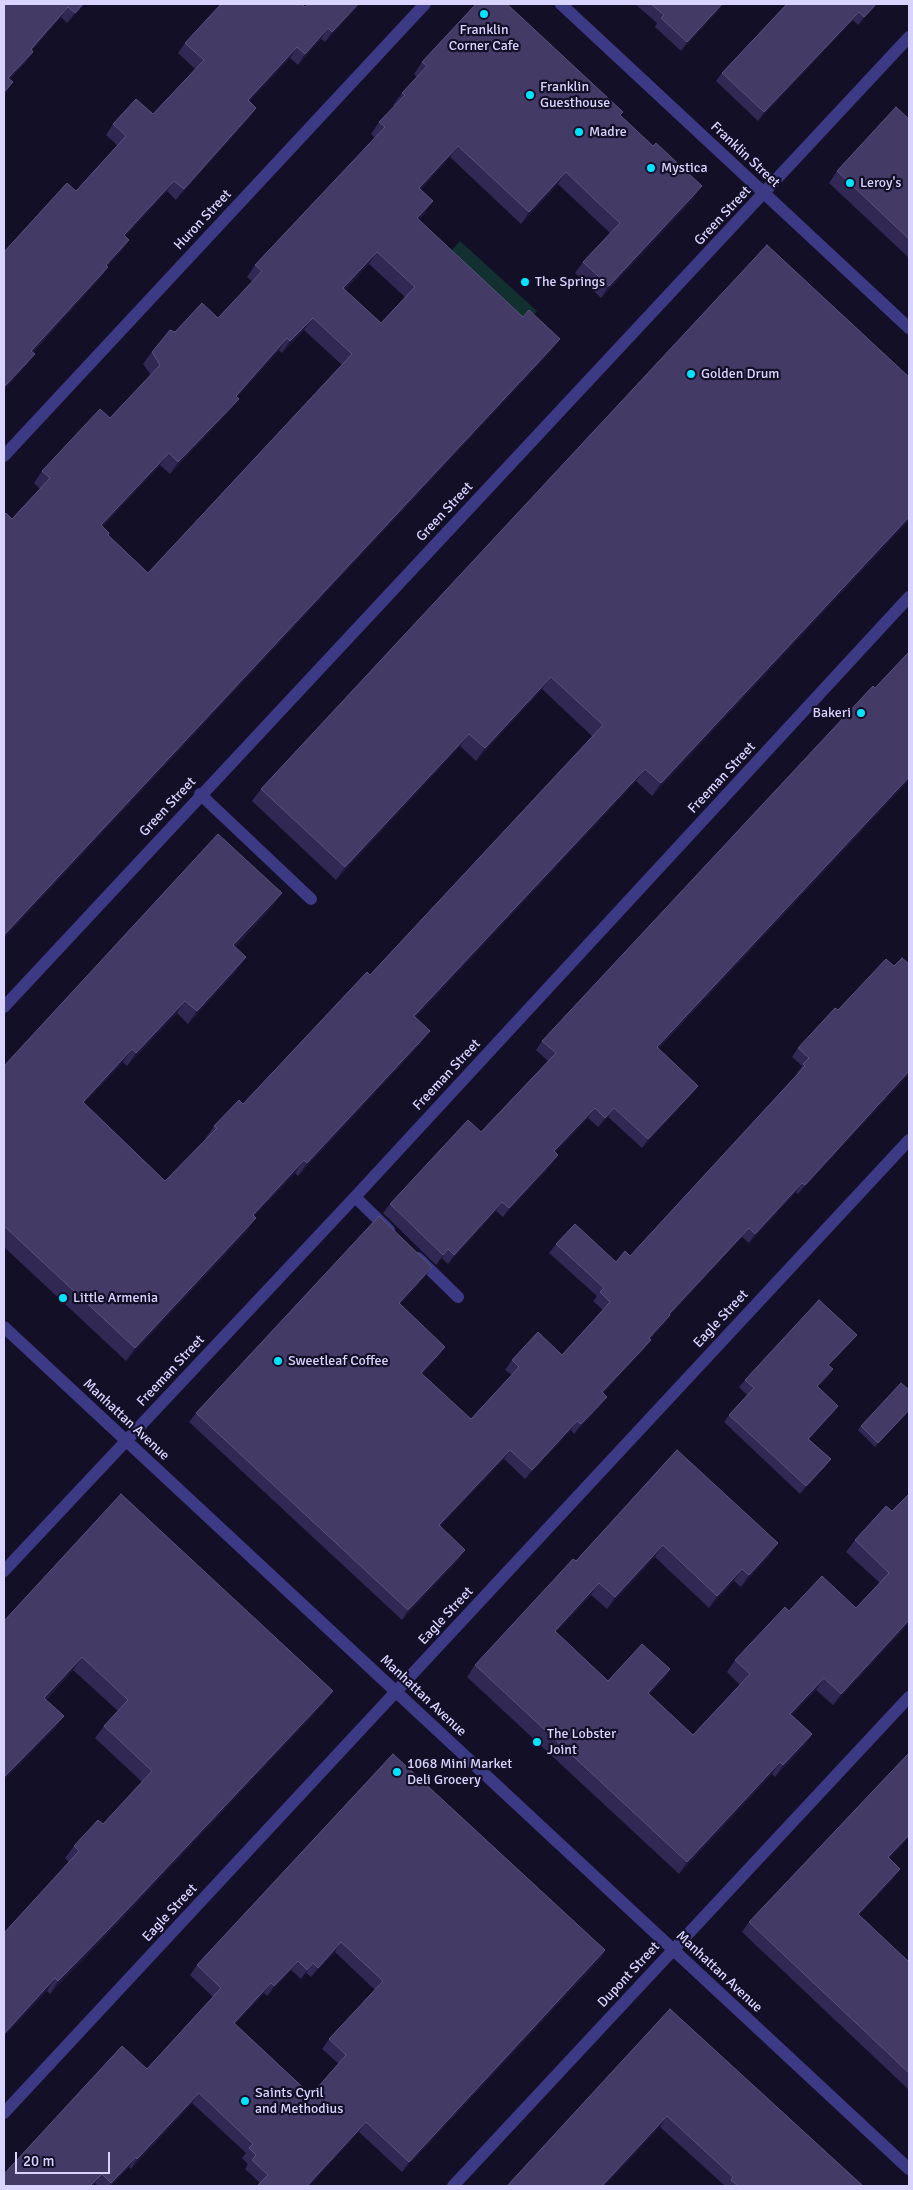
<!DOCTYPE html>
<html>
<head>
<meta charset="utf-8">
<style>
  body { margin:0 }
  #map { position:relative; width:913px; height:2190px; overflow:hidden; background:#130f26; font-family:Signika,sans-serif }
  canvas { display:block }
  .frame { position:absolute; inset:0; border:5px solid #d9d4ff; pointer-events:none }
  .scale { position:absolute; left:15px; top:2152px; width:95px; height:22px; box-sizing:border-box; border:2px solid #d9d4ff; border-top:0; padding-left:6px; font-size:15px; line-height:18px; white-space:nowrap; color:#d9d4ff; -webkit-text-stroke:4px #130f26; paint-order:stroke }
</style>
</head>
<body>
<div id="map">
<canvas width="913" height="2190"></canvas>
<div class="frame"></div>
<div class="scale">20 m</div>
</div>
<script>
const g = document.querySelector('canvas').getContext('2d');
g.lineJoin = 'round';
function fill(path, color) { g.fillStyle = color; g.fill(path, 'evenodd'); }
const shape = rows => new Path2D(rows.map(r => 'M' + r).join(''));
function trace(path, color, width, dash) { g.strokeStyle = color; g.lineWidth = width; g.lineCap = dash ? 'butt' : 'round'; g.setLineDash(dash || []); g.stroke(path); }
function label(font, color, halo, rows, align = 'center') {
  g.font = font + ' Signika,sans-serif'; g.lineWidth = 4.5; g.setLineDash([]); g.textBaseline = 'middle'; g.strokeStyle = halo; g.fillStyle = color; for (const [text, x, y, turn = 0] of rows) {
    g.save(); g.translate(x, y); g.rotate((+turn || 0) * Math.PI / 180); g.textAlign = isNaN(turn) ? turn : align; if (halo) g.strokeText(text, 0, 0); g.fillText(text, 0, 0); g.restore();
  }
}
const green = shape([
  [460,241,537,311,523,325,442,261]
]);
const minor = shape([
  [561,4,909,328],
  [4,456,425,4],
  [200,794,311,899],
  [4,1007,909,37],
  [355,1197,389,1230],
  [418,1258,458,1297],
  [4,1327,909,2169],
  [4,1571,355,1197,909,597],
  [4,2113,909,1140],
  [453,2186,909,1697]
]);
const wall = shape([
  [4,4,85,4,67,23,61,17,32,50,26,62,10,79,6,93,4,95],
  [360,4,325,42,321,39,298,65,290,58,249,101,256,108,249,118,176,200,167,191,125,236,122,250,107,266,108,267,101,277,33,352,27,364,4,390,4,252,76,191,118,146,106,135,113,124,153,114,195,69,178,53,185,43,305,7],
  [635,4,724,4,681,51,655,27,657,23],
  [787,4,878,4,858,25,853,20,758,121,716,81,722,73],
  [422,62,621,116,694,198,601,298,575,273,583,262,610,233,558,184,521,224,450,157,421,189,425,213,419,220,551,351,4,938,4,516,12,519,40,489,34,483,42,471,110,418,151,375,143,364,152,352,175,332,218,318,253,282,247,277,255,265,375,138,371,134,379,122,395,106,393,105,402,93,417,77,414,74],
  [369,264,405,297,381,323,345,290],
  [304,330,342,365,148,573,108,535,102,527,160,465,170,474,230,410,239,399,237,397,279,350,282,353],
  [909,119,909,258,829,183,837,171],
  [909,377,909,520,652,796,636,781,416,1017,421,1043,298,1176,295,1173,254,1216,247,1231,126,1361,4,1247,4,1066,273,906,235,947,237,970,188,1024,177,1013,127,1066,123,1062,84,1103,165,1181,206,1139,205,1139,214,1126,243,1104,370,975,593,737,542,689,476,761,460,746,336,880,252,801,261,789],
  [909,652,909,782,908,781,658,1049,698,1086,691,1095,642,1148,608,1117,598,1127,588,1118,555,1153,552,1164,503,1217,496,1211,448,1264,442,1258,436,1265,383,1213,390,1204,481,1132,548,1061,536,1050,542,1041],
  [798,1048,909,1074,798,1194,796,1192,749,1243,742,1237,670,1315,664,1324,650,1339,644,1349,603,1393,600,1406,574,1434,571,1430,525,1479,504,1459,440,1526,459,1559,402,1620,189,1422,196,1413,425,1277,400,1304,439,1356,422,1374,471,1419,512,1375,505,1370,512,1360,562,1355,603,1310,593,1301,597,1296,549,1253,556,1244,616,1262,630,1256,798,1074,797,1073,802,1066,792,1057],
  [851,1342,829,1365,833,1369,828,1377,818,1387,838,1406,833,1413,809,1439,831,1459,825,1467,800,1494,724,1422,729,1415,747,1395,739,1387,745,1380],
  [909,1411,875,1447,858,1430,861,1426],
  [677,1450,770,1555,741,1587,734,1581,709,1608,655,1557,607,1609,591,1595,556,1632,608,1681,670,1669,662,1681,649,1694,693,1735,740,1685,727,1672,735,1660,789,1611,856,1608,880,1583,846,1552,855,1540,892,1511,909,1494,909,1623,833,1705,816,1690,792,1715,812,1734,804,1746,775,1777,772,1774,679,1874,467,1677,475,1665,576,1561],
  [4,1621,324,1703,101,1941,50,1994,47,1991,23,2016,69,1862,65,1858,74,1846,103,1824,142,1782,95,1738,104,1726,118,1711,73,1670,46,1700,64,1716,55,1728,4,1780],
  [909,1753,909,1837,889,1859,893,1879,859,1915,909,1962,909,2090,742,1932,749,1922],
  [393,1754,605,1950,599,1960,402,2172,359,2132,260,2183,245,2169,248,2164,242,2158,246,2153,192,2103,131,2169,129,2167,111,2186,98,2186,95,2183,92,2186,4,2186,147,2069,213,1997,190,1975,197,1965],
  [335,1952,375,1990,329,2039,322,2049,339,2064,311,2095,235,2024,264,1993,267,1996,291,1970,301,1979,306,1973,311,1977],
  [670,2009,863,2186,725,2186,660,2127]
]);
const shadedWall = shape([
  [83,4,85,4,67,23,75,13],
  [358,4,360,4,325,42,332,32],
  [722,4,724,4,681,51,687,42],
  [876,4,878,4,858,25,864,17],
  [68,7,61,17,23,59,31,49],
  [859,12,853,20,758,121,764,112],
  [328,28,321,39,298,65,305,54],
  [297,47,290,58,241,111,248,100],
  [33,52,26,62,4,86,8,78],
  [13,82,6,93,4,95,4,92],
  [256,108,249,118,176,200,184,189],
  [458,146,450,157,411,200,419,188],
  [566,172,558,184,521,224,529,212],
  [174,181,167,191,117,246,124,235],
  [702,186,694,198,601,298,609,286],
  [433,201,425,213,409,230,417,218],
  [129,240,122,250,99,275,106,265],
  [377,252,369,264,335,300,343,288],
  [108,267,101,277,24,361,31,351],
  [313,318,304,330,282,353,290,341],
  [287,338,279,350,228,408,236,396],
  [560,339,551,351,4,938,4,935],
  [35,354,27,364,4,390,4,387],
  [239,399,230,410,170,474,178,462],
  [169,453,160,465,92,537,101,525],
  [909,517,909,520,652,796,661,783],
  [551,677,542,689,476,761,485,748],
  [469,734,460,746,336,880,345,867],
  [645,769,636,781,405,1029,414,1016],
  [909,777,908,781,650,1057,657,1047],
  [282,893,273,906,224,958,233,945],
  [246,957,237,970,188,1024,197,1011],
  [185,1001,177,1013,127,1066,136,1053],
  [430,1031,421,1043,298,1176,307,1163],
  [132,1049,123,1062,74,1114,83,1102],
  [909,1071,909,1074,798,1194,805,1185],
  [698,1086,691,1095,642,1148,648,1139],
  [595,1108,588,1118,548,1161,554,1151],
  [614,1108,608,1117,598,1127,605,1118],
  [558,1155,552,1164,503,1217,509,1208],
  [304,1160,295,1173,244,1228,253,1215],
  [802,1183,796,1192,749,1243,755,1234],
  [502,1202,496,1211,448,1264,454,1255],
  [256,1218,247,1231,126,1361,135,1348],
  [749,1228,742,1237,662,1323,669,1314],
  [448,1249,442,1258,436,1265,443,1255],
  [432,1267,425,1277,393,1313,399,1303],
  [670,1315,664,1324,642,1347,649,1338],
  [857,1335,851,1342,823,1372,828,1365],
  [651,1340,644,1349,595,1401,602,1392],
  [445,1347,439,1356,415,1382,421,1373],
  [833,1369,828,1377,812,1394,817,1386],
  [607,1397,600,1406,574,1434,581,1424],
  [838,1406,833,1413,803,1446,808,1439],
  [909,1410,909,1411,875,1447,878,1443],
  [577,1421,571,1430,525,1479,532,1470],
  [510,1450,504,1459,433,1534,439,1525],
  [831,1459,825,1467,800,1494,806,1486],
  [778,1543,770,1555,741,1587,749,1575],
  [663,1545,655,1557,607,1609,615,1597],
  [465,1550,459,1559,402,1620,408,1610],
  [742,1569,734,1581,709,1608,717,1596],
  [599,1583,591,1595,546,1643,555,1631],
  [909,1620,909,1623,833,1705,841,1694],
  [82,1657,73,1670,35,1711,44,1698],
  [670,1669,662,1681,640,1704,648,1693],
  [824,1678,816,1690,782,1726,790,1714],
  [333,1691,324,1703,101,1941,50,1994,58,1981],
  [64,1716,55,1728,4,1780,4,1777],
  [812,1734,804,1746,775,1777,783,1765],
  [780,1762,772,1774,679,1874,687,1862],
  [909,1835,909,1837,881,1868,888,1857],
  [900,1869,893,1879,851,1924,858,1914],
  [341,1942,335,1952,311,1977,318,1968],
  [605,1950,599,1960,402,2172,409,2162],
  [298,1961,291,1970,267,1996,274,1986],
  [313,1963,306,1973,301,1979,307,1970],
  [55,1978,47,1991,4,2037,4,2034],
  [271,1983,264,1993,227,2033,234,2023],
  [199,2093,192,2103,131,2169,137,2159],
  [667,2116,660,2127,605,2186,602,2186],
  [366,2122,359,2132,310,2186,307,2186],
  [136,2157,129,2167,111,2186,109,2186],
  [102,2174,92,2186,90,2186]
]);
const building = shape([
  [4,4,83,4,75,13,68,7,31,49,33,52,8,78,13,82,4,92,4,4],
  [221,4,302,4,305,7,309,4,358,4,332,32,328,28,305,54,297,47,248,100,256,108,184,189,174,181,124,235,129,240,106,265,108,267,31,351,35,354,4,387,4,252,67,183,76,191,126,136,113,124,136,99,153,114,204,60,185,43,221,4],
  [476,4,507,4,623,112,620,115,653,146,656,143,702,186,609,286,583,262,620,223,594,199,566,172,529,212,458,146,419,188,433,201,417,218,523,317,529,310,560,339,4,935,4,516,6,513,12,519,50,478,42,471,100,409,110,418,160,365,152,352,170,330,175,332,202,303,218,318,262,271,255,265,385,127,379,122,405,95,402,93,427,66,422,62,476,4],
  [377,252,415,287,381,323,343,288,377,252],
  [313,318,352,354,148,573,108,535,109,533,101,525,169,453,178,462,239,399,236,396,287,338,290,341,313,318],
  [651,4,722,4,687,42,661,18,664,15,651,4],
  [787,4,876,4,864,17,859,12,764,112,722,73,787,4],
  [896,107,909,119,909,239,837,171,896,107],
  [767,245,909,377,909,517,661,783,645,769,414,1016,430,1031,307,1163,304,1160,253,1215,256,1218,135,1348,4,1226,4,1066,218,834,282,893,233,945,246,957,197,1011,185,1001,136,1053,132,1049,83,1102,165,1181,217,1128,214,1126,239,1100,243,1104,367,972,370,975,603,725,551,677,485,748,469,734,345,867,261,789,767,245],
  [909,652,909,777,657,1047,698,1086,648,1139,614,1108,605,1118,595,1108,554,1151,558,1155,509,1208,502,1202,454,1255,448,1249,443,1255,390,1204,468,1120,481,1132,556,1053,542,1041,873,686,875,688,909,652],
  [902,958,909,964,909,1071,805,1185,802,1183,755,1234,749,1228,669,1314,670,1315,649,1338,651,1340,602,1392,607,1397,581,1424,577,1421,532,1470,510,1450,439,1525,465,1550,408,1610,196,1413,379,1216,432,1267,399,1303,445,1347,421,1373,471,1419,519,1367,512,1360,538,1332,562,1355,610,1302,600,1292,604,1288,556,1244,575,1224,616,1262,625,1251,630,1256,805,1066,803,1064,809,1058,798,1048,835,1008,838,1010,886,959,894,966,902,958],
  [819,1300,857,1335,828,1365,833,1369,817,1386,838,1406,808,1439,831,1459,806,1486,729,1415,754,1388,745,1380,819,1300],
  [901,1383,909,1390,909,1410,878,1443,861,1426,901,1383],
  [677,1450,778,1543,749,1575,742,1569,717,1596,663,1545,615,1597,599,1583,555,1631,608,1681,642,1644,670,1669,648,1693,693,1735,750,1674,735,1660,785,1607,789,1611,822,1576,856,1608,889,1573,855,1540,886,1506,892,1511,909,1494,909,1620,841,1694,824,1678,790,1714,812,1734,783,1765,780,1762,687,1862,475,1665,573,1559,576,1561,677,1450],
  [121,1494,333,1691,109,1929,58,1981,55,1978,4,2034,4,1933,79,1851,74,1846,98,1820,103,1824,152,1771,104,1726,128,1700,82,1657,44,1698,64,1716,4,1777,4,1621,121,1494],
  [909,1753,909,1835,888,1857,900,1869,858,1914,909,1962,909,2073,749,1922,909,1753],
  [393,1754,605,1950,409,2162,366,2122,307,2186,257,2186,268,2175,252,2160,256,2155,249,2148,253,2144,199,2093,137,2159,136,2157,111,2183,102,2174,90,2186,4,2186,4,2174,122,2046,147,2069,221,1988,197,1965,393,1754],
  [341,1942,383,1981,329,2039,346,2055,311,2095,234,2023,271,1983,274,1986,298,1961,307,1970,313,1963,318,1968,341,1942],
  [670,2009,863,2186,738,2186,731,2180,733,2177,667,2116,602,2186,507,2186,670,2009]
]);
const markers = [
  [484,14,5,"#00e5ff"],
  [530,95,5,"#00e5ff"],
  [579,132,5,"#00e5ff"],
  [651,168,5,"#00e5ff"],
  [850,183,5,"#00e5ff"],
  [525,282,5,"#00e5ff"],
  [691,374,5,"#00e5ff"],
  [861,713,5,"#00e5ff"],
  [63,1298,5,"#00e5ff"],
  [278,1361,5,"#00e5ff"],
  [537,1742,5,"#00e5ff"],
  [397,1772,5,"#00e5ff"],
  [245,2101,5,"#00e5ff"]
];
const poiNames = [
  ["Franklin",484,30,"center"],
  ["Corner Cafe",484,46,"center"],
  ["Franklin",540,87],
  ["Guesthouse",540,103],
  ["Madre",589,132],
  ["Mystica",661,168],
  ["Leroy's",860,183],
  ["The Springs",535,282],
  ["Golden Drum",701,374],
  ["Bakeri",851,713,"right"],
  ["Little Armenia",73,1298],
  ["Sweetleaf Coffee",288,1361],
  ["The Lobster",547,1734],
  ["Joint",547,1750],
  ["1068 Mini Market",407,1764],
  ["Deli Grocery",407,1780],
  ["Saints Cyril",255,2093],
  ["and Methodius",255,2109]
];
const streetNames = [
  ["Franklin Street",745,155,43],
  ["Green Street",723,216,-47],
  ["Huron Street",203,220,-47],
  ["Green Street",445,512,-47],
  ["Freeman Street",722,778,-47],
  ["Green Street",168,807,-47],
  ["Freeman Street",447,1075,-47],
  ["Eagle Street",721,1319,-47],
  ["Freeman Street",171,1371,-47],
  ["Manhattan Avenue",126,1420,43],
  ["Eagle Street",446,1616,-47],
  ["Manhattan Avenue",423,1696,43],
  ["Eagle Street",170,1913,-47],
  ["Manhattan Avenue",719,1972,43],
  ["Dupont Street",629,1975,-47]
];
fill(green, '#12302f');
trace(minor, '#3d3a85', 12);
fill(wall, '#312854');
fill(shadedWall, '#1d163a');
fill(building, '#433a66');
trace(building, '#5a527e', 1);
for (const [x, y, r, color] of markers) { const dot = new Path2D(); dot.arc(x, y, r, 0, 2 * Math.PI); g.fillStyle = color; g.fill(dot); trace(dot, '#130f26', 2); }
label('14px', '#d9d4ff', '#130f26', poiNames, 'left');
label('14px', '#d9d4ff', '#130f26', streetNames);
</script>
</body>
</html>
